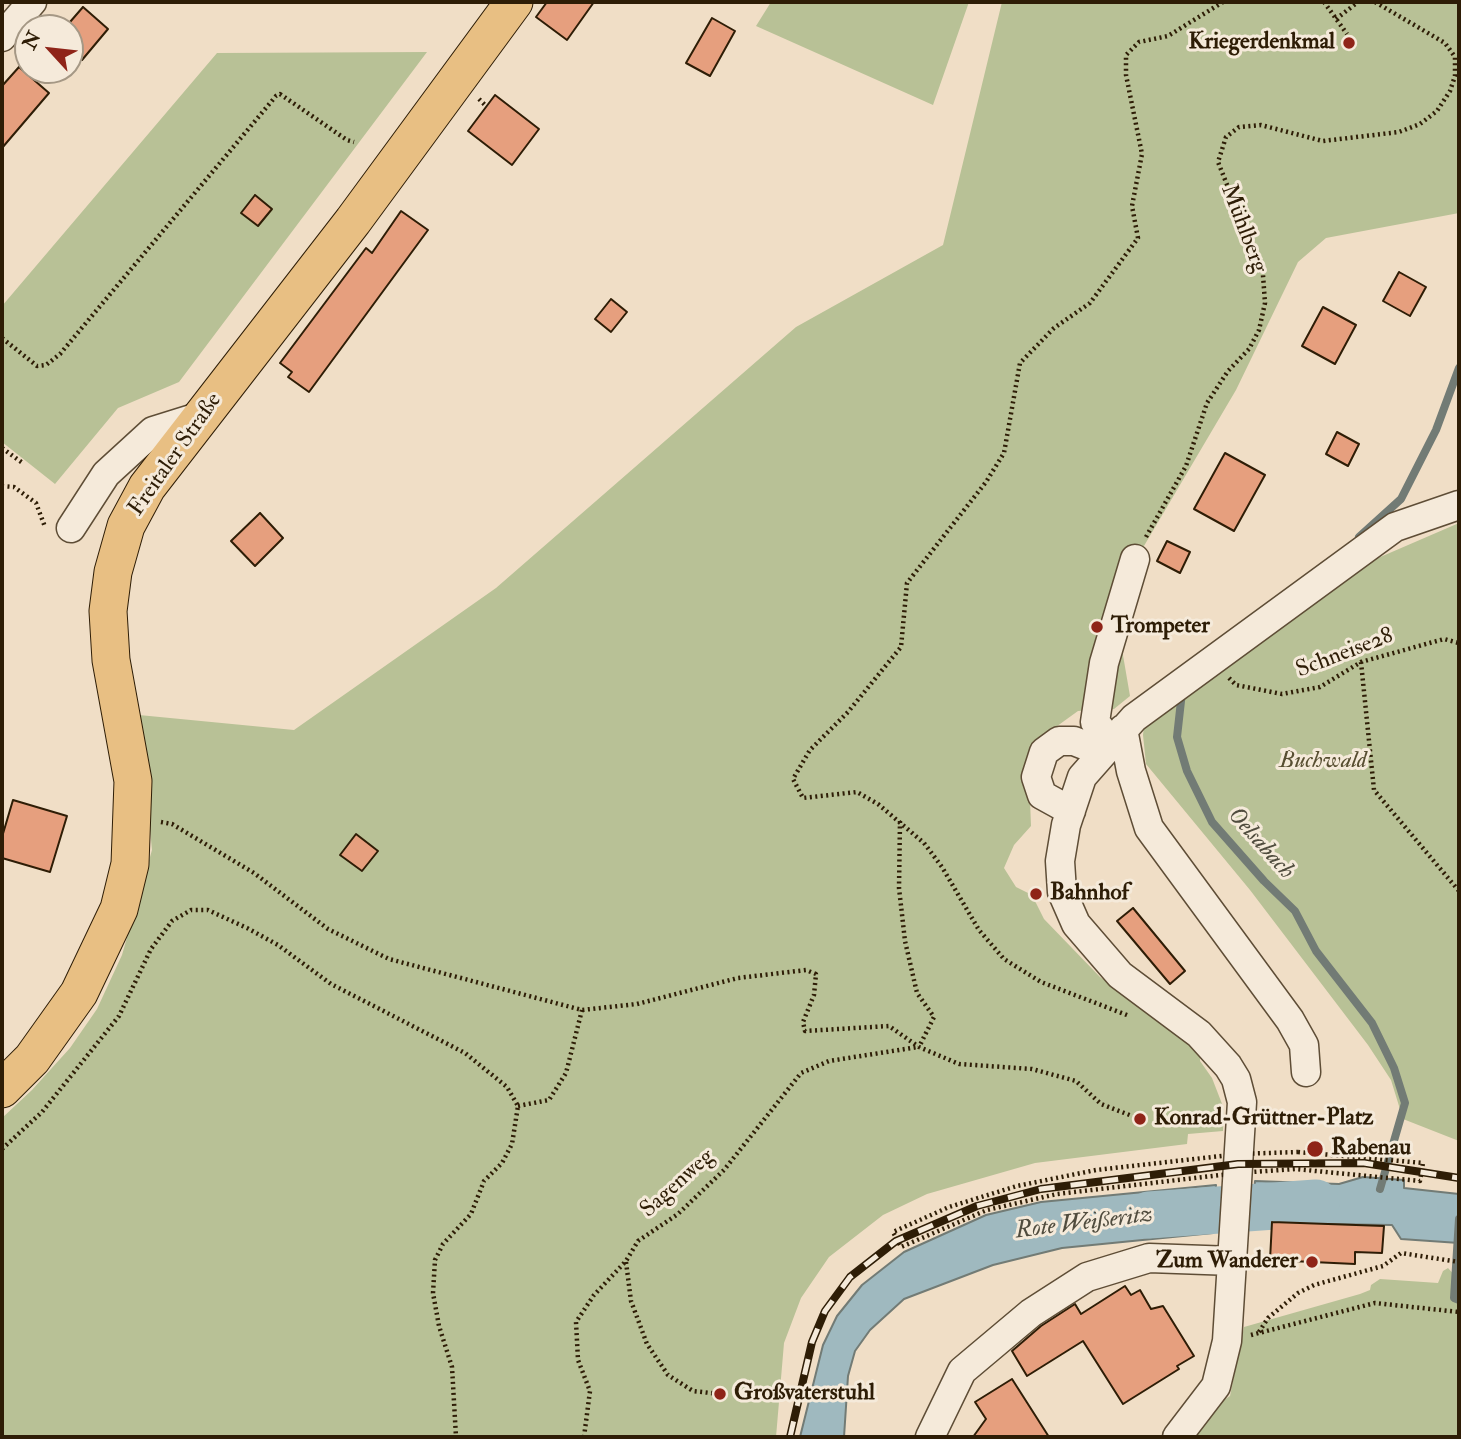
<!DOCTYPE html>
<html>
<head>
<meta charset="utf-8">
<style>
  body { margin:0 }
  #map { position:relative; width:1461px; height:1439px; overflow:hidden; background:#f0dec6; font-family:"IM FELL Double Pica",serif }
  canvas { display:block }
  .frame { position:absolute; inset:0; border:4px solid #2e1d06; pointer-events:none }
  .north { position:absolute; left:14px; top:14px; width:70px; height:70px; box-sizing:border-box; background:#f5eada; border:2px solid #a59885; border-radius:50%; rotate:297deg; font-size:19px; font-weight:700; line-height:28px; text-align:center; color:#2e1d06 }
  .north::after { content:''; display:block; margin:auto; width:24px; height:32px; background:#8f2418; clip-path:polygon(50% 0,100% 100%,50% 72%,0 100%) }
</style>
</head>
<body>
<div id="map">
<canvas width="1461" height="1439"></canvas>
<div class="frame"></div>
<div class="north">N</div>
</div>
<script>
const g = document.querySelector('canvas').getContext('2d');
g.lineJoin = 'round';
function fill(path, color) { g.fillStyle = color; g.fill(path, 'evenodd'); }
const shape = rows => new Path2D(rows.map(r => 'M' + r).join(''));
function trace(path, color, width, dash) { g.strokeStyle = color; g.lineWidth = width; g.lineCap = dash ? 'butt' : 'round'; g.setLineDash(dash || []); g.stroke(path); }
function label(font, color, halo, rows, align = 'center') {
  g.font = font + ' "IM FELL Double Pica",serif'; g.lineWidth = 6; g.setLineDash([]); g.textBaseline = 'middle'; g.strokeStyle = halo; g.fillStyle = color; for (const [text, x, y, turn = 0] of rows) {
    g.save(); g.translate(x, y); g.rotate((+turn || 0) * Math.PI / 180); g.textAlign = isNaN(turn) ? turn : align; if (halo) g.strokeText(text, 0, 0); g.fillText(text, 0, 0); g.restore();
  }
}
const green = shape([
  [771,2,969,2,933,105,756,26],
  [1002,2,1459,2,1459,213,1326,238,1298,262,1236,390,1141,551,1119,632,1130,696,1114,709,1078,711,1042,737,1030,800,1031,826,1014,845,1004,868,1016,887,1032,895,1044,919,1100,977,1200,1044,1200,1061,1212,1078,1224,1109,1223,1131,1188,1134,1187,1144,1035,1163,927,1194,883,1215,829,1257,801,1298,784,1343,776,1437,2,1437,2,1118,32,1090,70,1048,97,1009,122,955,152,850,139,715,294,730,496,588,796,327,943,245],
  [427,52,179,382,118,408,55,484,2,442,2,306,217,53],
  [1459,523,1459,1141,1403,1119,1391,1080,1368,1045,1250,890,1146,764,1143,735,1145,717,1378,558],
  [1448,1268,1459,1280,1459,1437,1167,1437,1230,1396,1244,1327,1360,1294,1370,1290,1371,1285,1380,1279,1438,1283,1443,1271]
]);
const water = shape([
  [1363,1177,1404,1180,1404,1188,1459,1194,1459,1243,1401,1239,1392,1225,1252,1223,1255,1181,1339,1184,1363,1177],
  [1216,1185,1213,1233,1062,1248,993,1265,904,1299,870,1330,855,1351,848,1376,844,1437,800,1437,823,1345,837,1316,862,1285,904,1252,986,1215,1041,1202,1216,1185]
]);
const stream = shape([
  [1359,537,1401,499,1436,430,1459,368],
  [1182,692,1177,737,1187,771,1212,822,1264,881,1295,911,1316,951,1372,1023,1394,1068,1405,1103,1380,1189],
  [1459,1219,1454,1298,1459,1300]
]);
const river = shape([
  [1149,1215,1316,1203]
]);
const building = shape([
  [547,2,594,2,567,40,536,17,547,2],
  [83,7,108,29,82,60,70,49,70,22,83,7],
  [712,18,735,31,710,76,686,63,712,18],
  [19,67,49,93,2,148,2,86,19,67],
  [495,95,539,129,512,165,468,131,495,95],
  [255,195,272,209,258,226,241,213,255,195],
  [401,211,428,230,309,392,288,377,292,372,280,363,366,248,372,253,401,211],
  [1399,272,1426,287,1410,316,1383,301,1399,272],
  [611,299,627,312,611,332,595,319,611,299],
  [1323,307,1356,325,1335,364,1302,346,1323,307],
  [1337,432,1359,444,1348,466,1326,454,1337,432],
  [1225,453,1265,475,1234,531,1194,509,1225,453],
  [260,513,283,538,255,566,231,541,260,513],
  [1167,541,1190,552,1180,573,1157,561,1167,541],
  [13,800,67,816,50,872,2,858,2,837,13,800],
  [356,834,378,851,362,871,340,855,356,834],
  [1133,908,1185,971,1170,984,1117,921,1133,908],
  [1272,1222,1384,1226,1382,1253,1355,1252,1355,1264,1270,1260,1272,1222],
  [1125,1286,1131,1295,1140,1290,1151,1309,1163,1306,1194,1356,1177,1366,1179,1369,1123,1404,1083,1341,1027,1376,1012,1351,1041,1326,1075,1304,1081,1314,1125,1286],
  [1012,1379,1049,1437,973,1437,986,1419,975,1402,1012,1379]
]);
const path = shape([
  [1324,2,1347,34],
  [1336,19,1358,2],
  [479,99,486,106],
  [2,338,37,366,46,365,60,354,276,96,280,94,347,140,354,142],
  [2,448,24,464],
  [2,486,14,487,36,503,45,527],
  [1146,537,1186,466,1207,403,1228,371,1249,349,1259,330,1265,303,1263,275,1218,162,1226,137,1239,127,1261,125,1323,141,1399,132,1420,124,1437,111,1450,91,1455,76,1455,57,1445,43,1375,2],
  [1361,662,1374,790,1459,891],
  [1229,678,1236,685,1282,694,1320,687,1361,662,1444,639,1459,643],
  [900,821,899,888,905,941,917,993,934,1017,919,1047],
  [161,822,172,824,254,873,328,929,389,959,582,1010,637,1004,738,978,806,970,816,974,814,995,803,1022,805,1031,889,1026,919,1047,959,1064,1032,1069,1076,1081,1101,1104,1140,1119],
  [1127,1015,1041,982,1004,959,979,930,942,867,924,843,878,804,857,792,803,798,793,779,810,750,848,712,901,647,907,583,986,482,1004,453,1020,363,1054,328,1090,303,1138,238,1132,206,1142,154,1126,75,1126,55,1139,42,1168,36,1223,2],
  [518,1106,549,1100,566,1073,582,1010],
  [2,1149,42,1112,119,1016,151,949,172,921,191,910,208,910,247,928,278,945,331,984,465,1053,507,1087,518,1106,512,1144,502,1163,484,1181,471,1214,443,1244,435,1260,433,1293,439,1326,452,1367,456,1437],
  [1298,1152,1423,1163,1420,1181,1295,1169,1238,1173,1057,1194,987,1210,901,1247,893,1232,949,1207,1017,1186,1096,1170,1239,1154,1298,1152],
  [626,1262,631,1301,647,1344,668,1375,693,1391,720,1394],
  [1259,1332,1268,1318,1298,1293,1314,1285,1383,1266,1401,1253,1459,1262],
  [1251,1335,1375,1303,1459,1312],
  [584,1437,590,1391,578,1360,576,1322,594,1295,626,1261,638,1241,678,1214,724,1170,801,1073,829,1061,918,1047]
]);
const minor = shape([
  [2,37,32,2],
  [71,528,106,474,153,431,201,416],
  [1123,729,1131,771,1149,828,1290,1020,1304,1045,1306,1072],
  [1111,742,1095,722,1104,663,1135,559],
  [1071,811,1042,795,1036,777,1044,752,1059,741,1074,741,1102,752],
  [930,1437,962,1371,1031,1313,1087,1277,1149,1258,1233,1261],
  [1177,1437,1216,1386,1227,1341,1242,1102,1236,1079,1228,1066,1199,1034,1120,975,1076,924,1062,892,1060,861,1066,825,1082,777,1134,718,1395,527,1459,505]
]);
const major = shape([
  [2,1089,32,1059,79,993,119,909,130,864,133,781,111,660,108,611,113,572,126,526,147,487,353,221,514,2]
]);
const rail = shape([
  [790,1437,812,1342,825,1311,850,1277,896,1241,977,1206,1041,1189,1238,1164,1364,1163,1459,1178]
]);
const markers = [
  [1349,43,7,"#8f2418"],
  [1097,627,7,"#8f2418"],
  [1036,894,7,"#8f2418"],
  [1140,1119,7,"#8f2418"],
  [1315,1149,9,"#8f2418"],
  [1312,1262,7,"#8f2418"],
  [720,1394,7,"#8f2418"]
];
const poiNames = [
  ["Kriegerdenkmal",1335,43,"right"],
  ["Trompeter",1111,627],
  ["Bahnhof",1050,894],
  ["Konrad-Grüttner-Platz",1154,1119],
  ["Rabenau",1331,1149],
  ["Zum Wanderer",1298,1262,"right"],
  ["Großvaterstuhl",734,1394]
];
const streetNames = [
  ["Mühlberg",1243,229,69],
  ["Freitaler Straße",176,455,-55],
  ["Schneise28",1345,654,-21],
  ["Sagenweg",678,1184,-42]
];
const parkNames = [
  ["Buchwald",1323,762]
];
const waterNames = [
  ["Oelsabach",1260,844,48],
  ["Rote Weißeritz",1084,1224,-7]
];
fill(green, '#b8c196');
fill(water, '#9fb9bf');
trace(water, '#727b75', 2);
trace(stream, '#727b75', 8);
trace(river, '#9fb9bf', 47);
fill(building, '#e69f7e');
trace(building, '#2e1d06', 2);
trace(minor, '#5e4d36', 31);
trace(major, '#2e1d06', 39);
trace(path, '#2e1d06', 4.5, [2, 3.5]);
trace(minor, '#f5eada', 28);
trace(major, '#e8bf83', 37);
trace(rail, '#2e1d06', 8);
trace(rail, '#f5eada', 5, [16]);
for (const [x, y, r, color] of markers) { const dot = new Path2D(); dot.arc(x, y, r, 0, 2 * Math.PI); g.fillStyle = color; g.fill(dot); trace(dot, '#f5eada', 2.5); }
label('bold 23px', '#2e1d06', '#f5eada', poiNames, 'left');
label('23px', '#2e1d06', '#f5eada', streetNames);
label('italic 23px', '#574e31', '#f5eada', parkNames);
label('italic 24px', '#504c3e', '#f5eada', waterNames);
</script>
</body>
</html>
